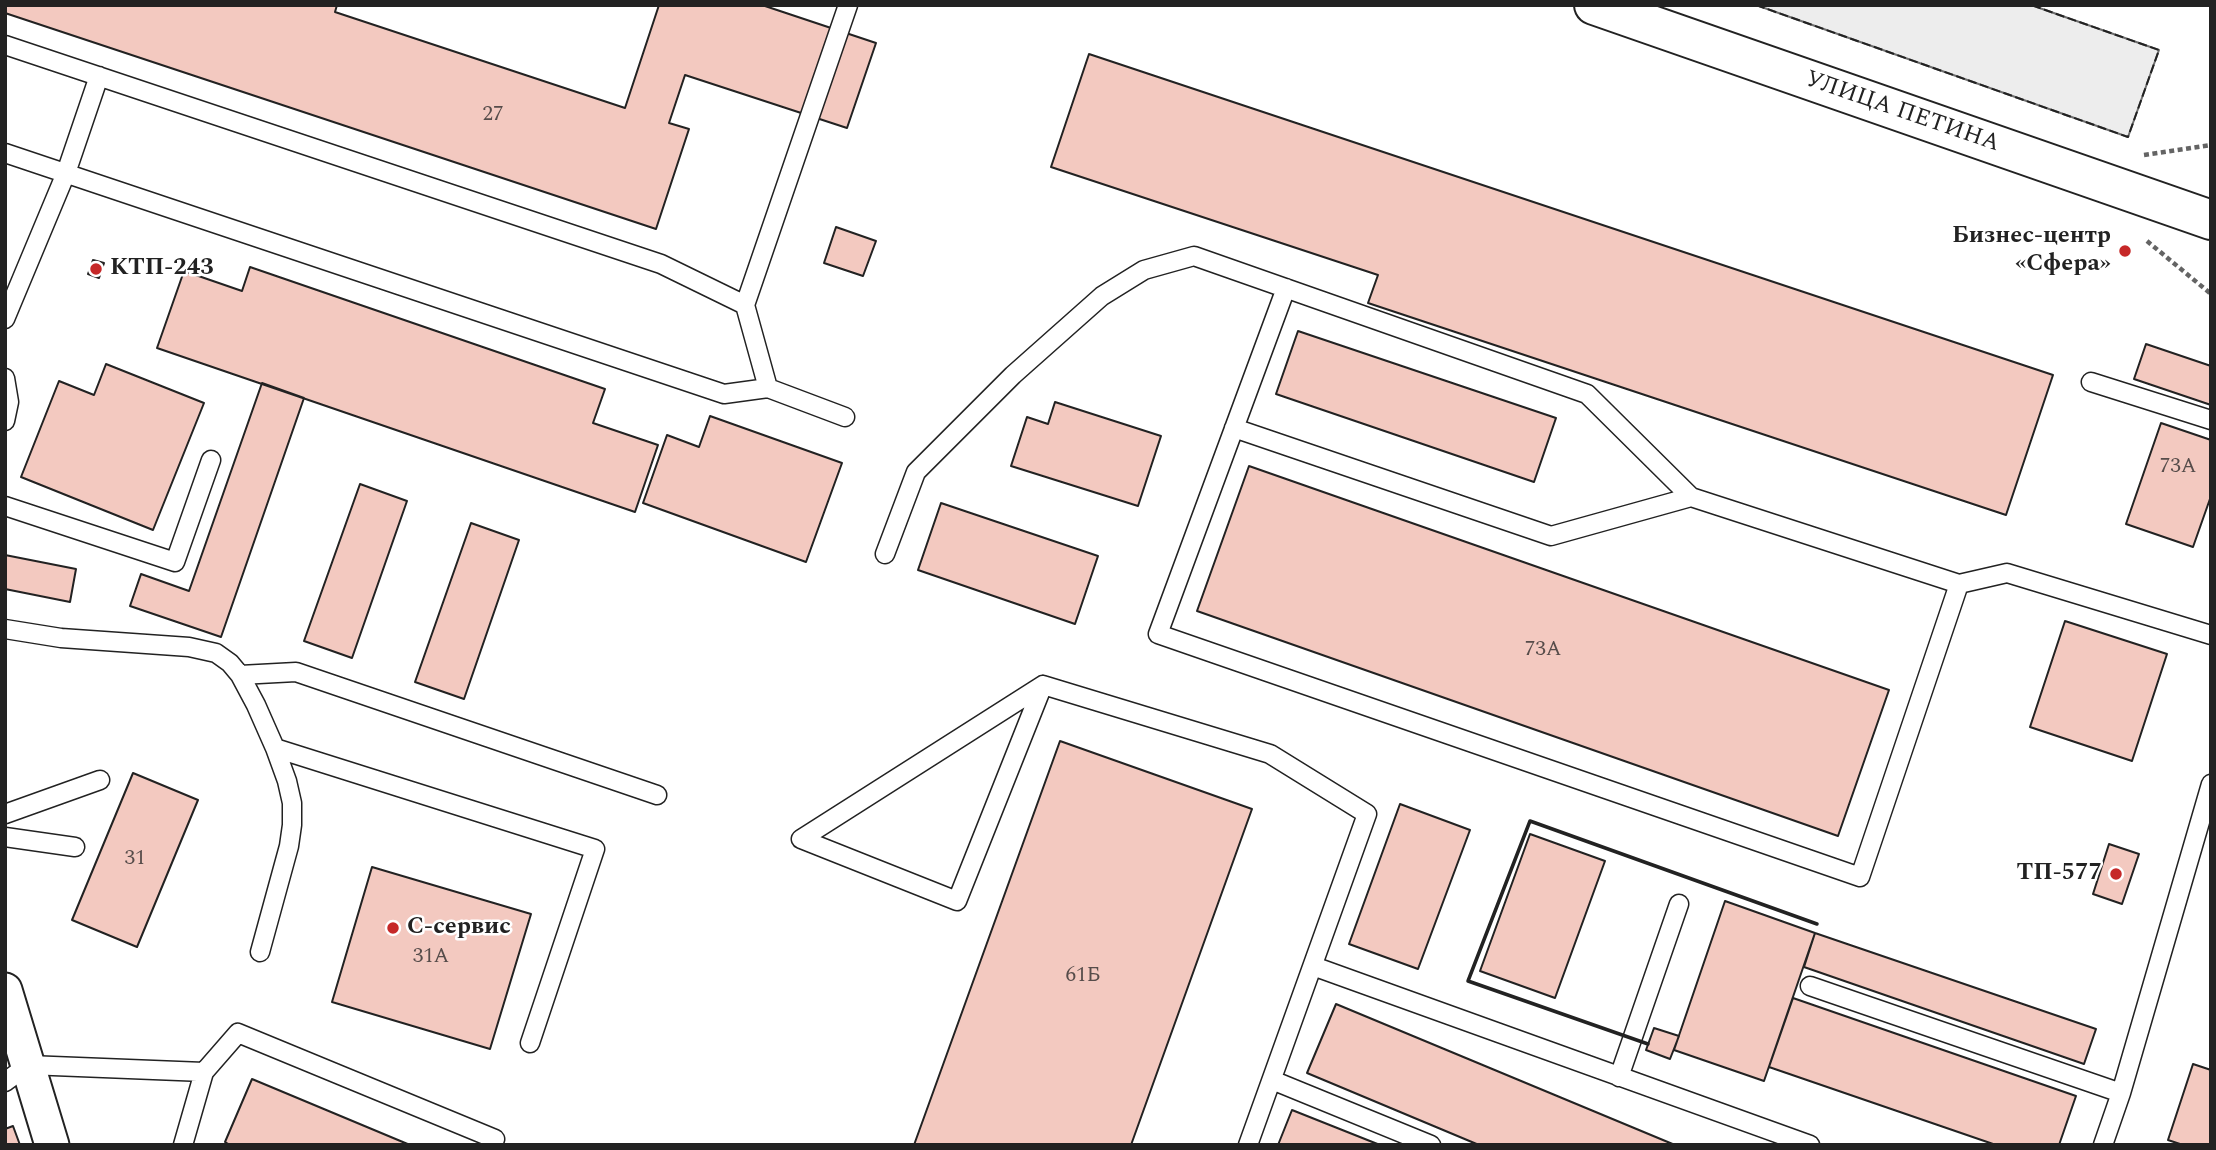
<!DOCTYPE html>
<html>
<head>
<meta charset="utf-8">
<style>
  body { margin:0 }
  #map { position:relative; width:2216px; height:1150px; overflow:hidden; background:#fff; font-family:Spectral,serif }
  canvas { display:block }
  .frame { position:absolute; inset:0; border:7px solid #222; pointer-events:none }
</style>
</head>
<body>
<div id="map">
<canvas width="2216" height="1150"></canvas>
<div class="frame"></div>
</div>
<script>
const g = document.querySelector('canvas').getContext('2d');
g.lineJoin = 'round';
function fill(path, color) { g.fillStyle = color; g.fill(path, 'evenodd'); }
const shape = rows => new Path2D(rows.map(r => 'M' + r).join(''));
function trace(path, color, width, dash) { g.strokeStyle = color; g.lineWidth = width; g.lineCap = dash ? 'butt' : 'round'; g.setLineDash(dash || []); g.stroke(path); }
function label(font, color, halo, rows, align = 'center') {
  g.font = font + ' Spectral,serif'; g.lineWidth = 5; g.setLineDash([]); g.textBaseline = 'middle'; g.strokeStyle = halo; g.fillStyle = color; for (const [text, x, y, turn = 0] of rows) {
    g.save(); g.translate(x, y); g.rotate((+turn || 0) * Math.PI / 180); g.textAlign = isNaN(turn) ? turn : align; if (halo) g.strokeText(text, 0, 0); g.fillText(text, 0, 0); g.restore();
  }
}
const parking = shape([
  [1756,5,2031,5,2159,50,2128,137,1756,5]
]);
const building = shape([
  [5,5,337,5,335,12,625,108,659,5,762,5,876,43,847,128,685,75,669,123,689,129,656,229,5,13,5,5],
  [1089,54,2053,375,2006,515,1368,303,1378,275,1051,167,1089,54],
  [836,227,876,241,863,276,824,263,836,227],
  [93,260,104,263,99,278,88,274,93,260],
  [250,267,605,389,593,423,658,445,635,512,157,348,184,271,242,291,250,267],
  [1298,331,1556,418,1534,482,1276,394,1298,331],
  [2146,344,2211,366,2211,405,2134,379,2146,344],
  [106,364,204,403,153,530,21,477,59,381,94,395,106,364],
  [262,383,304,398,221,637,130,606,141,574,189,591,262,383],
  [1055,402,1161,436,1138,506,1011,466,1027,417,1048,424,1055,402],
  [710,416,842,463,806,562,643,503,667,435,699,447,710,416],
  [2161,423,2211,440,2211,496,2193,547,2126,524,2161,423],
  [1249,466,1889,690,1838,836,1197,611,1249,466],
  [360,484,407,501,352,658,304,641,360,484],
  [941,503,1098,556,1075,624,918,570,941,503],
  [471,523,519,540,464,699,415,682,471,523],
  [5,555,76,569,70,602,5,589,5,555],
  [2065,621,2167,654,2132,761,2030,727,2065,621],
  [1060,741,1252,809,1131,1145,914,1145,1060,741],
  [133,773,198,800,137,947,72,920,133,773],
  [1400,804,1470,830,1418,969,1349,944,1400,804],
  [1530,834,1605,861,1555,998,1480,971,1530,834],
  [2109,844,2139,854,2122,904,2093,894,2109,844],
  [372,867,531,914,490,1049,332,1002,372,867],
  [1725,901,1815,933,1764,1081,1674,1050,1725,901],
  [1815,933,2096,1029,2084,1064,1804,967,1815,933],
  [1793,998,2076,1096,2059,1145,1996,1145,1769,1067,1793,998],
  [1336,1004,1675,1145,1479,1145,1307,1073,1336,1004],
  [1654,1028,1679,1036,1670,1059,1646,1050,1654,1028],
  [2193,1064,2211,1070,2211,1145,2183,1145,2168,1140,2193,1064],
  [252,1079,410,1145,230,1145,225,1142,252,1079],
  [1292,1110,1380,1145,1278,1145,1292,1110],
  [13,1126,20,1145,5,1145,5,1129,13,1126]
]);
const path = shape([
  [2144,155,2211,145],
  [2147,241,2211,294]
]);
const lane = shape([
  [5,45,661,264,745,305],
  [5,153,724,394,768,388],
  [1286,288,1158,634,1860,877,1959,584],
  [5,319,66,173,99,76],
  [5,378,9,402,5,421],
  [2091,382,2211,420],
  [845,417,768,388,745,305,848,5],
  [1234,428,1551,536,1691,497],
  [5,506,175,562,211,460],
  [885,554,916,472,1013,375,1102,296,1144,270,1194,256,1587,394,1691,497,1959,584,2007,573,2211,635],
  [5,629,61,638,189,647,216,653,230,663,240,675,256,705,275,748,287,781,292,803,292,825,289,846,260,952],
  [240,675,296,672,657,795],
  [1043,685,957,901,801,839,1043,685,1270,754,1367,814,1248,1145],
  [275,748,595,849,530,1043],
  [5,814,100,780],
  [5,837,75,847],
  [1313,966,1810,1145],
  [1810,986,2121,1093],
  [1619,1077,1679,904],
  [1272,1080,1431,1145],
  [5,1082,28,1065,204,1072],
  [183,1145,204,1072,238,1033,495,1139,493,1145],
  [2103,1145,2121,1093,2211,784]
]);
const street = shape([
  [5,990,52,1145]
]);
const secondary = shape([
  [1594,5,2211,220]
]);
const fence = shape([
  [1756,5,2128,137,2159,50,2031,5]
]);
const wall = shape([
  [1648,1044,1468,981,1530,821,1817,924]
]);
const markers = [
  [2125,251,7,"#c62828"],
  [96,269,7,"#c62828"],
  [2116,874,7,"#c62828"],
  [393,928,7,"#c62828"]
];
const numberNames = [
  ["27",493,116],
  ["73А",2178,468],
  ["73А",1543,651],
  ["31",135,860],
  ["31А",431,958],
  ["61Б",1083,977]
];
const streetNames = [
  ["УЛИЦА ПЕТИНА",1902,113,19]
];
const poiNames = [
  ["Бизнес-центр",2111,237],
  ["«Сфера»",2111,265],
  ["КТП-243",110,269,"left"],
  ["ТП-577",2102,874],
  ["С-сервис",407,928,"left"]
];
fill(parking, '#ededed');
trace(parking, '#6f6f6f', 2);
fill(building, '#f3c9c0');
trace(building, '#222', 2);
trace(lane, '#222', 21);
trace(street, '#222', 37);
trace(secondary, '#222', 42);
trace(path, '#646464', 4.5, [5, 3.5]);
trace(lane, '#fff', 18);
trace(street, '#fff', 33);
trace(secondary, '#fff', 38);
trace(fence, '#222', 2, [9, 3.5]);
trace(wall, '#222', 3.5);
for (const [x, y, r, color] of markers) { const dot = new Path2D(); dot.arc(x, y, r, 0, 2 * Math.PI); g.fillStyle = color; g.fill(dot); trace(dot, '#fff', 2.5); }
label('21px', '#564c4a', null, numberNames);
label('24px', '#222', '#fff', streetNames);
label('bold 24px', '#222', '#fff', poiNames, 'right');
</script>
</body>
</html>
